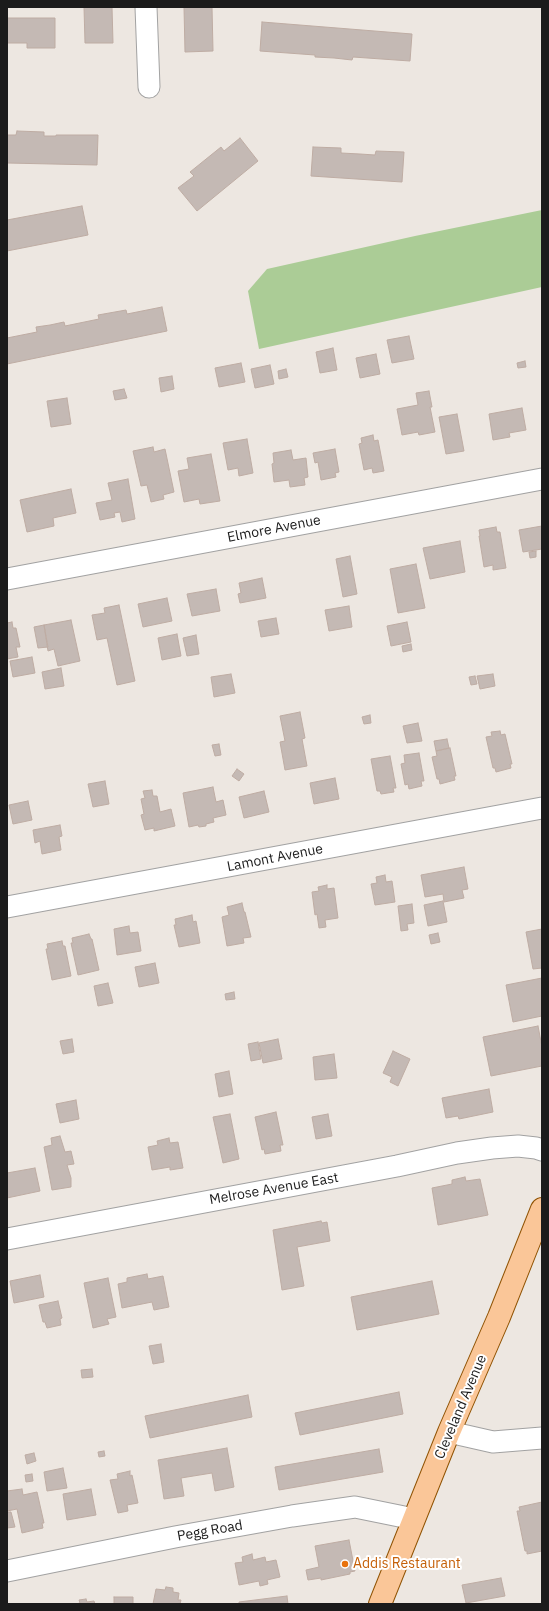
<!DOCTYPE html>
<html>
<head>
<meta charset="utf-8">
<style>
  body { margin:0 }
  #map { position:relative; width:549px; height:1611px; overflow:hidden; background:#ede7e1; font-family:"IBM Plex Sans",sans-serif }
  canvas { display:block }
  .frame { position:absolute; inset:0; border:8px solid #1b1b1b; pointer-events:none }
</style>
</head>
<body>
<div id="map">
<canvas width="549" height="1611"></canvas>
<div class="frame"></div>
</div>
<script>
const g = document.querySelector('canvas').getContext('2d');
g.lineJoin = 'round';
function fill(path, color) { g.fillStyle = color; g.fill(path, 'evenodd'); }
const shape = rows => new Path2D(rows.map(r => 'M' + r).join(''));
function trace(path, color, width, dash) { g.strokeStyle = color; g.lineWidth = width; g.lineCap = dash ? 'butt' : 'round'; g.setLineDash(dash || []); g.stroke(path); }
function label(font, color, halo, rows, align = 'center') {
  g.font = font + ' "IBM Plex Sans",sans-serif'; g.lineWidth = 4; g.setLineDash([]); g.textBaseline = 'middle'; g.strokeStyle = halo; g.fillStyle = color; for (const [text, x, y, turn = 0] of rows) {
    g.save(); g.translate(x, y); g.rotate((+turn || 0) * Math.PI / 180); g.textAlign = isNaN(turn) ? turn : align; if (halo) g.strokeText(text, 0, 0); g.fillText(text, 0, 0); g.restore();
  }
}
const forest = shape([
  [542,210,542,287,259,349,248,291,267,269,415,236]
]);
const building = shape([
  [84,7,112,7,113,43,85,43,84,7],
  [184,7,212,7,213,51,185,52,184,7],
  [7,18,55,18,55,48,27,48,27,43,7,43,7,18],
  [262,22,412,34,410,61,353,57,352,60,334,58,315,57,315,55,260,51,262,22],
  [17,131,44,132,44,136,56,136,56,135,98,135,97,165,7,163,7,135,16,135,17,131],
  [240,138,258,161,197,211,178,188,194,176,190,172,221,147,224,151,240,138],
  [313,147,341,148,341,153,360,154,375,155,376,151,404,152,402,182,311,176,313,147],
  [82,206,88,235,7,251,7,220,82,206],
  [162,307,167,331,7,364,7,338,37,332,36,327,50,325,64,322,65,326,99,319,98,315,126,310,127,314,162,307],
  [409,336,414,359,392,363,387,340,409,336],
  [333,348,337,370,320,373,316,352,333,348],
  [376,354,380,374,360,378,356,358,376,354],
  [525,361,526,367,518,368,517,363,525,361],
  [241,363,245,382,219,387,215,368,241,363],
  [270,365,274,384,255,388,251,369,270,365],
  [286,369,288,377,279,379,278,371,286,369],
  [172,376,174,389,161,392,159,378,172,376],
  [124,389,127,398,115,400,113,391,124,389],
  [429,391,432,407,430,407,435,432,419,435,418,432,402,435,397,409,418,405,416,393,429,391],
  [67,398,71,424,51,427,47,401,67,398],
  [522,408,526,430,509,433,510,437,493,440,489,414,522,408],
  [457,414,464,451,446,454,439,417,457,414],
  [373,435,374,441,378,440,384,471,373,473,372,468,364,470,359,444,362,443,361,438,373,435],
  [247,439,253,473,239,476,238,468,228,470,223,443,247,439],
  [153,447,154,452,165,449,174,492,163,495,164,499,151,502,147,485,141,486,133,451,153,447],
  [335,449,339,472,335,473,336,477,321,480,318,462,315,463,313,453,335,449],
  [291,450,293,460,306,458,308,477,304,478,305,485,290,487,289,480,274,482,272,464,274,463,273,453,291,450],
  [211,454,220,501,200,504,199,499,184,502,178,471,189,469,187,458,211,454],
  [128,479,135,519,122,522,120,512,114,513,115,517,100,520,96,503,112,500,108,483,128,479],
  [71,489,76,513,53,518,54,526,27,532,20,500,71,489],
  [542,526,542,549,523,552,519,530,542,526],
  [496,527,497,532,500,532,506,568,493,570,493,565,484,567,479,536,480,536,479,530,496,527],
  [460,541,465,572,430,579,423,548,460,541],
  [536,551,536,557,530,558,529,552,536,551],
  [350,556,357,594,343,597,336,559,350,556],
  [416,564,425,608,398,613,390,569,416,564],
  [262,578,266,598,240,603,238,594,241,593,239,583,262,578],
  [216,589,220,611,192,616,187,594,216,589],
  [167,598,172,621,143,627,138,604,167,598],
  [119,605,135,681,117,685,107,638,97,640,92,615,105,613,104,608,119,605],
  [349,606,352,627,329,631,325,610,349,606],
  [276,618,279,634,261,637,258,621,276,618],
  [71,620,80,661,58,666,54,649,48,651,44,625,71,620],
  [12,622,13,628,16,628,20,647,16,647,18,657,7,659,7,623,12,622],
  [407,622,411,642,391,646,387,626,407,622],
  [44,625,48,647,38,648,34,627,44,625],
  [177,634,181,656,162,660,158,638,177,634],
  [196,635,199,654,187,656,183,638,196,635],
  [411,644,412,650,403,652,402,646,411,644],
  [32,657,35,673,13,677,10,661,32,657],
  [61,668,64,686,45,689,42,672,61,668],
  [231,674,235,693,214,697,211,677,231,674],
  [493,674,495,686,480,689,477,676,493,674],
  [475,676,477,684,471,685,469,677,475,676],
  [300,712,305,738,302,739,307,766,285,770,280,742,285,741,280,716,300,712],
  [370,715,371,723,364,724,362,717,370,715],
  [418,723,422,741,407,743,403,726,418,723],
  [500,731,501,735,505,734,512,764,510,764,511,768,496,772,495,768,493,768,486,737,492,736,491,732,500,731],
  [447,739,449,748,436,751,434,741,447,739],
  [219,744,221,755,215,756,212,745,219,744],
  [450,748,456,776,454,776,455,780,440,784,439,779,437,779,432,757,437,756,436,751,450,748],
  [419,753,424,781,421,781,422,786,409,789,408,784,405,785,401,764,405,763,404,755,419,753],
  [390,756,396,788,393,788,394,792,381,794,380,791,377,791,371,759,390,756],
  [237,769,244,774,239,781,232,776,237,769],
  [335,778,339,799,314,804,310,783,335,778],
  [105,781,109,804,93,807,88,784,105,781],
  [213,787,216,802,223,800,226,815,213,818,214,822,206,824,206,826,199,827,198,825,189,827,183,793,213,787],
  [152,790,153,796,157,796,160,812,171,809,175,826,154,831,154,828,145,830,141,815,144,814,141,799,145,798,143,791,152,790],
  [264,791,269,812,244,818,239,797,264,791],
  [28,801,32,820,13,824,9,805,28,801],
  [60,825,62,836,59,837,61,850,42,854,40,841,35,843,33,830,60,825],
  [464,867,468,889,462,890,464,898,444,902,443,894,425,897,421,875,464,867],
  [385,875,386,882,392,881,395,902,375,905,371,884,377,883,376,877,385,875],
  [327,885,327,889,334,888,338,918,325,920,326,927,319,928,317,914,315,915,312,892,319,891,318,887,327,885],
  [443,901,447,922,428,926,424,905,443,901],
  [242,903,244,912,245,912,251,937,243,938,244,943,227,946,222,917,229,915,227,907,242,903],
  [412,904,414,923,407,924,408,930,401,931,398,906,412,904],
  [192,915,193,922,196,921,200,943,179,947,174,925,176,925,175,919,192,915],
  [129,926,130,933,138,932,141,951,117,955,114,929,129,926],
  [542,929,542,968,533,969,526,932,542,929],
  [438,933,440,942,431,944,429,935,438,933],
  [89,934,91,939,92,939,99,970,78,975,71,943,73,943,72,938,89,934],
  [62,941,63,946,65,946,71,976,52,980,46,949,48,949,47,944,62,941],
  [155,963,159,983,139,987,135,967,155,963],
  [542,978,542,1016,513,1022,506,985,542,978],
  [108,983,113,1003,98,1006,94,986,108,983],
  [234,992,235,999,226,1000,225,994,234,992],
  [538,1026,542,1047,542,1066,491,1076,483,1037,538,1026],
  [72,1039,74,1052,63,1054,60,1041,72,1039],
  [278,1039,282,1059,263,1063,259,1043,278,1039],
  [258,1042,261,1059,251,1061,248,1044,258,1042],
  [393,1051,410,1059,398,1086,390,1082,392,1077,383,1073,393,1051],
  [334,1054,337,1078,315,1080,313,1057,334,1054],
  [229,1071,233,1094,219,1097,215,1074,229,1071],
  [489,1089,493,1112,459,1119,458,1116,446,1118,442,1098,489,1089],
  [76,1100,79,1119,60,1123,56,1104,76,1100],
  [276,1112,283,1145,280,1145,281,1151,265,1154,264,1149,262,1150,255,1117,276,1112],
  [230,1114,239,1159,223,1163,213,1117,230,1114],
  [328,1114,332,1136,316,1139,312,1117,328,1114],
  [60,1136,65,1152,71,1151,74,1164,67,1165,71,1178,71,1187,52,1190,44,1147,52,1145,51,1138,60,1136],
  [169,1138,170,1143,178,1142,183,1168,170,1170,170,1167,152,1170,148,1147,158,1145,157,1141,169,1138],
  [35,1168,40,1191,7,1198,7,1173,35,1168],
  [465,1177,466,1181,480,1179,488,1215,438,1225,432,1188,452,1184,452,1180,465,1177],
  [321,1221,322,1223,327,1222,330,1241,297,1247,304,1286,282,1290,273,1230,321,1221],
  [147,1274,148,1279,163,1276,169,1307,154,1310,152,1302,122,1308,118,1284,127,1282,127,1278,147,1274],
  [40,1275,44,1297,14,1303,10,1281,40,1275],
  [108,1278,116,1317,107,1319,109,1324,93,1328,84,1283,108,1278],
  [432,1281,439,1314,357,1330,351,1297,432,1281],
  [58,1301,62,1318,60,1319,61,1325,47,1328,45,1322,43,1322,39,1305,58,1301],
  [161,1344,164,1362,153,1364,149,1346,161,1344],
  [92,1369,93,1377,82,1378,81,1370,92,1369],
  [399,1392,403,1414,300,1435,295,1413,399,1392],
  [248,1395,252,1417,150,1438,145,1416,248,1395],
  [227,1448,234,1487,215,1491,212,1473,181,1478,184,1496,164,1499,158,1460,227,1448],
  [379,1449,383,1472,279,1490,275,1467,379,1449],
  [104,1451,105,1456,99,1457,98,1452,104,1451],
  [34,1453,36,1461,27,1464,25,1455,34,1453],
  [63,1468,67,1488,47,1491,44,1472,63,1468],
  [130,1471,130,1476,132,1475,138,1503,127,1505,128,1511,118,1513,110,1480,118,1479,117,1474,130,1471],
  [32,1474,33,1481,26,1482,25,1475,32,1474],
  [22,1489,23,1495,37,1492,44,1523,42,1523,43,1528,22,1533,17,1509,7,1511,7,1491,22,1489],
  [91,1489,96,1515,67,1520,63,1494,91,1489],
  [542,1502,542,1551,527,1554,527,1551,525,1551,517,1511,520,1511,519,1507,542,1502],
  [7,1512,11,1512,15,1527,7,1528,7,1512],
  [349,1540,355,1571,350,1572,350,1574,321,1580,321,1578,308,1580,306,1570,319,1567,315,1546,349,1540],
  [252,1554,253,1560,265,1557,266,1562,276,1560,280,1577,267,1580,268,1584,260,1586,259,1581,239,1585,235,1563,243,1562,242,1557,252,1554],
  [501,1578,505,1596,466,1603,462,1585,501,1578],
  [166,1587,173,1588,173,1592,179,1593,178,1600,181,1600,180,1604,153,1604,156,1589,165,1590,166,1587],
  [287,1596,288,1604,239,1604,239,1602,287,1596],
  [114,1597,133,1597,133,1604,114,1604,114,1597],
  [86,1599,87,1602,94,1601,95,1604,76,1604,80,1603,79,1600,86,1599]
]);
const street = shape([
  [146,7,149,87],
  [7,579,542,479],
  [7,907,542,808],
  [7,1239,397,1166,457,1153,492,1148,518,1146,536,1148,542,1150],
  [449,1432,493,1442,542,1438],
  [7,1571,175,1537,292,1516,355,1507,414,1519]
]);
const primary = shape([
  [380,1604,449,1432,499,1317,542,1209]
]);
const markers = [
  [345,1564,4,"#e8710a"]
];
const streetNames = [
  ["Elmore Avenue",274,529,-11],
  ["Lamont Avenue",275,858,-11],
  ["Melrose Avenue East",274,1189,-10],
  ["Cleveland Avenue",461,1407,-67],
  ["Pegg Road",210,1531,-10]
];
const foodNames = [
  ["Addis Restaurant",353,1564]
];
fill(forest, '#abcc96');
fill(building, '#c4b9b4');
trace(building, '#beaca3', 1);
trace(street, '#a2a2a2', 23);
trace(primary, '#905303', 24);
trace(street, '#fff', 21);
trace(primary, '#fac698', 22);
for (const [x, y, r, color] of markers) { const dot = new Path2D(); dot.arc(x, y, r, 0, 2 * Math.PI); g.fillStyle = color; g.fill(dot); trace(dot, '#fff', 1.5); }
label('14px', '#1b1b1b', '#fff', streetNames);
label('14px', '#c56008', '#fff', foodNames, 'left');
</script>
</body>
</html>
